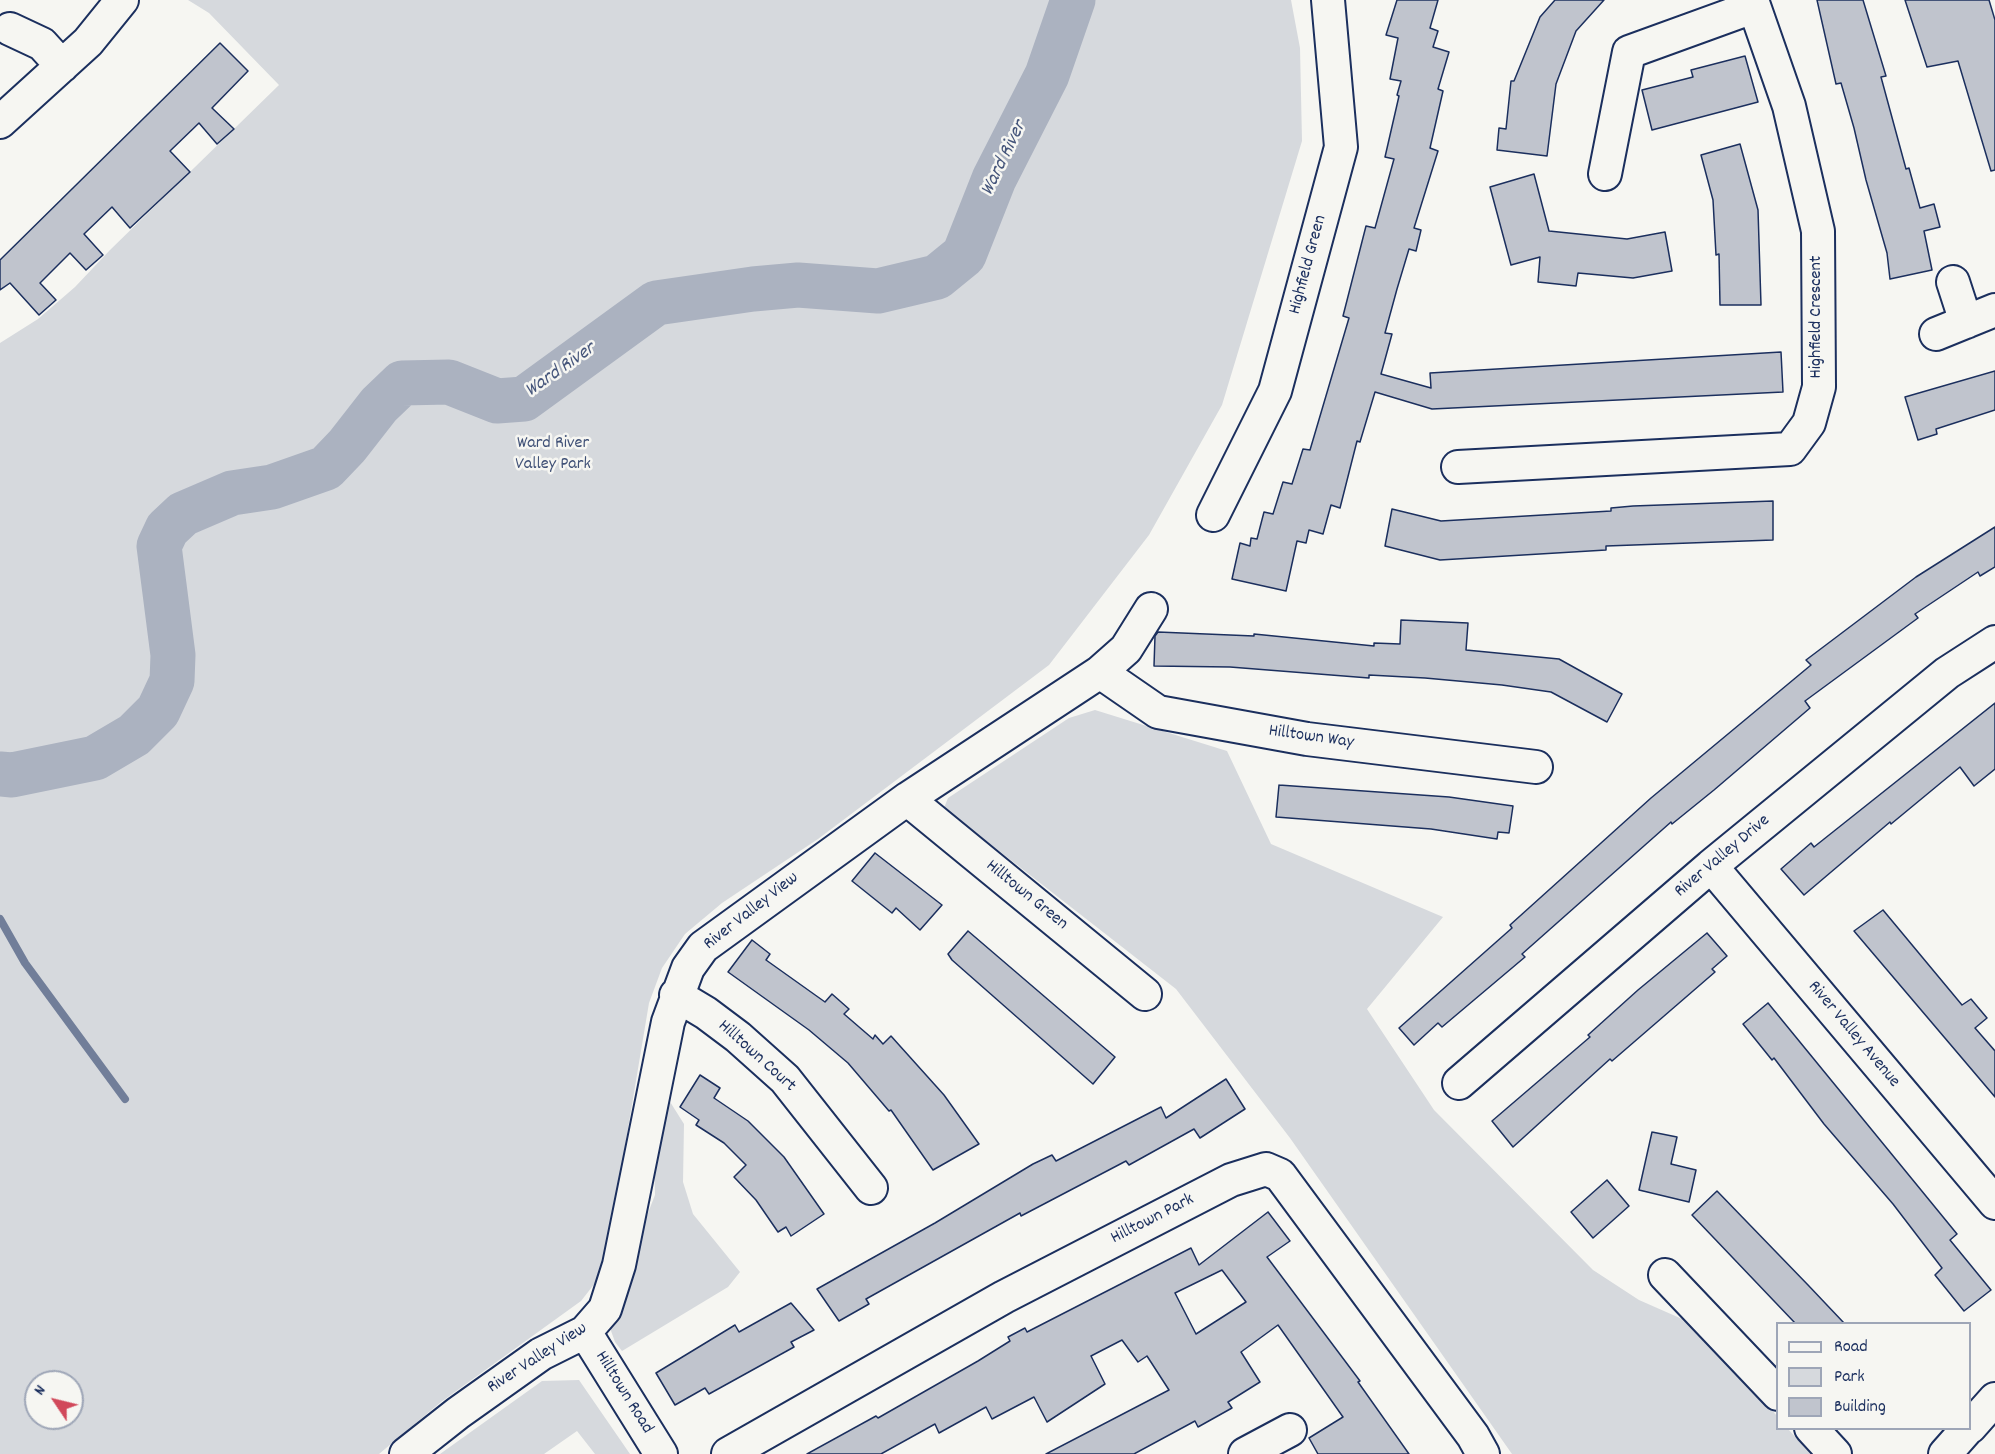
<!DOCTYPE html>
<html>
<head>
<meta charset="utf-8">
<style>
  body { margin:0 }
  #map { position:relative; width:1995px; height:1454px; overflow:hidden; background:#f6f6f2; font-family:Dekko,sans-serif }
  canvas { display:block }
  .legend { position:absolute; left:1776px; top:1322px; width:195px; height:108px; box-sizing:border-box; background:#f6f6f2; border:2px solid #9ea6b7; margin:0; padding:8px 10px; list-style:none; font-size:18px; color:#1b2f5e }
  .legend li { display:flex; align-items:center; gap:12px; height:30px }
  .legend b { width:30px; border:2px solid #9ea6b7 }
  .north { position:absolute; left:24px; top:1370px; width:60px; height:60px; box-sizing:border-box; background:#f6f6f2; border:2px solid #9ea6b7; border-radius:50%; rotate:305deg; font-size:16px; font-weight:700; line-height:24px; text-align:center; color:#1b2f5e }
  .north::after { content:''; display:block; margin:auto; width:21px; height:27px; background:#d1495b; clip-path:polygon(50% 0,100% 100%,50% 72%,0 100%) }
</style>
</head>
<body>
<div id="map">
<canvas width="1995" height="1454"></canvas>
<ul class="legend">
<li><b style="height:8px;background:#f6f6f2"></b>Road</li>
<li><b style="height:16px;background:#d6d9dd"></b>Park</li>
<li><b style="height:16px;background:#c0c4cd"></b>Building</li>
</ul>
<div class="north">N</div>
</div>
<script>
const g = document.querySelector('canvas').getContext('2d');
g.lineJoin = 'round';
function fill(path, color) { g.fillStyle = color; g.fill(path, 'evenodd'); }
const shape = rows => new Path2D(rows.map(r => 'M' + r).join(''));
function trace(path, color, width, dash) { g.strokeStyle = color; g.lineWidth = width; g.lineCap = dash ? 'butt' : 'round'; g.setLineDash(dash || []); g.stroke(path); }
function label(font, color, halo, rows, align = 'center') {
  g.font = font + ' Dekko,sans-serif'; g.lineWidth = 5; g.setLineDash([]); g.textBaseline = 'middle'; g.strokeStyle = halo; g.fillStyle = color; for (const [text, x, y, turn = 0] of rows) {
    g.save(); g.translate(x, y); g.rotate((+turn || 0) * Math.PI / 180); g.textAlign = isNaN(turn) ? turn : align; if (halo) g.strokeText(text, 0, 0); g.fillText(text, 0, 0); g.restore();
  }
}
const green = shape([
  [188,0,1291,0,1300,48,1302,141,1222,405,1149,535,1049,665,818,839,722,903,685,934,662,968,649,1003,608,1248,599,1278,581,1301,441,1402,379,1454,0,1454,0,343,38,319,75,287,110,250,279,85,209,13],
  [36,1382,72,1382,72,1418,36,1418],
  [1095,710,1227,751,1271,844,1443,917,1367,1009,1434,1110,1593,1270,1639,1300,1698,1326,1777,1416,1778,1428,1788,1429,1811,1454,1512,1454,1290,1138,1176,989,944,808,948,798,1069,718],
  [667,1097,684,1124,683,1182,693,1214,740,1272,728,1287,622,1351,615,1342,610,1328,620,1307,641,1231,655,1195,654,1153],
  [579,1380,630,1454,595,1454,577,1431,544,1454,440,1454,542,1381]
]);
const stream = shape([
  [0,919,25,963,125,1099]
]);
const river = shape([
  [0,774,12,775,95,758,134,735,158,711,172,681,173,655,159,546,167,529,183,514,232,493,272,487,326,468,347,446,379,405,402,383,449,382,497,401,524,399,656,303,753,289,798,285,878,291,937,277,964,255,994,179,1047,75,1073,0]
]);
const building = shape([
  [1397,0,1438,0,1430,28,1438,31,1433,47,1449,52,1438,89,1443,91,1430,148,1438,151,1414,228,1421,230,1416,251,1409,249,1397,289,1385,333,1392,334,1381,374,1431,388,1430,373,1781,352,1783,392,1432,409,1375,392,1360,442,1357,441,1340,508,1331,505,1323,534,1309,530,1306,543,1297,541,1286,591,1232,579,1240,543,1250,546,1251,538,1257,539,1264,512,1273,514,1283,482,1292,484,1303,449,1310,450,1349,318,1343,316,1366,226,1375,228,1394,159,1385,157,1399,96,1397,95,1401,81,1390,79,1398,38,1386,35,1397,0],
  [1555,0,1604,0,1576,31,1556,84,1547,156,1497,150,1499,128,1506,129,1511,81,1514,81,1540,17,1555,0],
  [1817,0,1863,0,1886,76,1881,77,1906,169,1909,168,1920,208,1934,204,1940,227,1924,231,1932,270,1890,279,1887,253,1866,180,1854,128,1841,83,1836,84,1817,0],
  [1905,0,1989,0,1995,20,1995,170,1991,171,1958,61,1927,67,1905,0],
  [220,43,248,71,212,108,234,129,217,144,199,123,170,151,190,172,130,228,112,207,84,234,103,255,86,270,70,253,40,283,56,300,39,315,10,283,0,290,0,260,220,43],
  [1745,56,1758,102,1652,130,1642,90,1693,77,1691,70,1745,56],
  [1740,144,1758,210,1761,305,1720,305,1719,254,1716,255,1713,200,1701,155,1740,144],
  [1534,174,1549,231,1627,239,1665,232,1672,271,1633,278,1578,273,1576,286,1538,282,1540,257,1511,265,1490,187,1534,174],
  [1995,371,1995,410,1936,429,1937,434,1918,440,1905,397,1995,371],
  [1773,501,1773,540,1606,546,1606,550,1440,560,1385,546,1392,509,1441,521,1611,511,1611,508,1633,506,1773,501],
  [1995,527,1995,567,1980,576,1978,572,1915,614,1918,618,1805,701,1810,708,1714,790,1672,824,1671,822,1522,954,1525,957,1442,1027,1438,1023,1414,1045,1399,1028,1512,928,1510,925,1651,798,1811,665,1806,660,1916,577,1995,527],
  [1401,620,1468,623,1466,650,1559,659,1622,694,1607,722,1551,692,1502,685,1425,678,1369,675,1369,678,1230,667,1154,666,1155,636,1158,632,1254,636,1254,634,1374,646,1374,643,1400,644,1401,620],
  [1995,703,1995,769,1974,786,1960,767,1891,824,1890,822,1804,895,1781,869,1811,843,1814,847,1995,703],
  [1279,785,1449,797,1513,806,1509,833,1498,832,1497,839,1431,829,1276,817,1279,785],
  [875,853,942,905,920,930,896,908,892,913,852,881,875,853],
  [1883,910,1962,1005,1971,999,1987,1018,1975,1028,1995,1051,1995,1097,1854,931,1883,910],
  [968,931,1115,1057,1093,1084,952,960,948,954,968,931],
  [1707,933,1727,956,1712,969,1715,972,1612,1061,1610,1059,1513,1147,1492,1121,1590,1037,1588,1035,1638,990,1707,933],
  [752,940,770,954,766,960,825,1002,832,994,849,1009,844,1014,873,1039,875,1035,883,1044,891,1036,944,1095,979,1144,933,1170,891,1110,889,1111,848,1063,809,1030,728,972,752,940],
  [1768,1003,1957,1234,1950,1240,1991,1290,1964,1311,1935,1275,1942,1268,1893,1204,1824,1124,1774,1058,1772,1060,1743,1024,1768,1003],
  [700,1075,720,1088,714,1098,748,1121,784,1157,824,1214,791,1236,786,1227,778,1232,756,1200,734,1177,746,1165,724,1143,696,1125,699,1120,680,1107,700,1075],
  [1226,1079,1245,1109,1200,1138,1194,1129,1129,1165,1126,1161,1021,1216,1020,1213,866,1299,869,1304,839,1321,817,1289,935,1223,1033,1164,1052,1155,1056,1161,1161,1107,1166,1118,1226,1079],
  [1652,1132,1677,1137,1671,1164,1696,1170,1689,1202,1639,1190,1652,1132],
  [1607,1180,1629,1206,1593,1238,1571,1212,1607,1180],
  [1717,1191,1808,1285,1844,1323,1795,1323,1692,1215,1717,1191],
  [1268,1212,1290,1241,1267,1257,1360,1381,1358,1382,1409,1454,1318,1454,1309,1438,1343,1417,1278,1325,1241,1352,1260,1382,1228,1402,1232,1408,1198,1427,1195,1421,1134,1454,1046,1454,1169,1390,1147,1356,1138,1362,1122,1340,1091,1356,1105,1384,1047,1422,1034,1397,992,1419,986,1407,939,1433,935,1424,881,1454,807,1454,876,1416,878,1418,978,1361,1010,1341,1008,1337,1025,1328,1027,1332,1191,1248,1199,1265,1268,1212],
  [1222,1270,1246,1302,1196,1334,1175,1293,1222,1270],
  [791,1303,814,1330,791,1342,794,1347,709,1394,705,1388,675,1405,656,1373,735,1325,739,1332,791,1303]
]);
const minor = shape([
  [10,29,42,44,62,66],
  [0,122,88,42,122,0],
  [1605,174,1629,52,1753,7],
  [1953,282,1966,322],
  [1936,334,1995,310],
  [1458,467,1790,449,1809,423,1819,387,1818,231,1789,106,1752,0],
  [1213,515,1275,391,1341,147,1328,0],
  [1100,672,1158,712,1307,739,1536,767],
  [907,799,1145,994],
  [1711,866,1995,1203],
  [676,995,706,1013,738,1037,785,1079,871,1188],
  [1459,1083,1711,866,1947,673,1995,642],
  [1665,1275,1778,1394],
  [585,1332,661,1454],
  [1970,1427,1995,1399],
  [1811,1428,1835,1454],
  [406,1454,458,1413,541,1354,585,1332,605,1309,619,1265,668,1022,688,968,703,947,907,799,1100,672,1126,649,1151,609],
  [728,1454,1004,1297,1231,1180,1266,1169,1280,1175,1473,1436,1483,1454],
  [1245,1454,1290,1430],
  [1945,1454,1968,1428]
]);
const streetNames = [
  ["Highfield Green",1309,265,-75],
  ["Highfield Crescent",1818,317,-90],
  ["Hilltown Way",1311,738,8],
  ["River Valley Drive",1723,857,-40],
  ["Hilltown Green",1026,896,39],
  ["River Valley View",752,912,-38],
  ["River Valley Avenue",1853,1035,50],
  ["Hilltown Court",756,1057,42],
  ["Hilltown Park",1153,1220,-27],
  ["River Valley View",538,1359,-33],
  ["Hilltown Road",623,1393,58]
];
const parkNames = [
  ["Ward River",553,445],
  ["Valley Park",553,466]
];
const waterNames = [
  ["Ward River",1005,159,-64],
  ["Ward River",561,371,-35]
];
fill(green, '#d6d9dd');
trace(stream, '#717e99', 8);
trace(river, '#abb2c0', 45);
fill(building, '#c0c4cd');
trace(building, '#1b2f5e', 1.5);
trace(minor, '#1b2f5e', 36);
trace(minor, '#f6f6f2', 32);
label('18px', '#1b2f5e', '#f6f6f2', streetNames);
label('18px', '#405177', '#f6f6f2', parkNames);
label('italic 20px', '#46567b', '#f6f6f2', waterNames);
</script>
</body>
</html>
